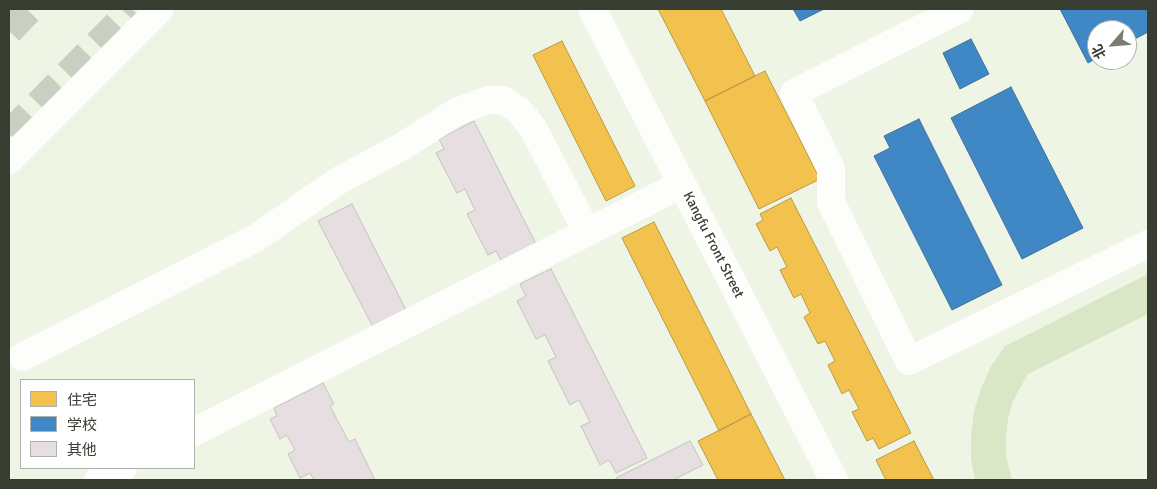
<!DOCTYPE html>
<html>
<head>
<meta charset="utf-8">
<style>
  body { margin:0 }
  #map { position:relative; width:1157px; height:489px; overflow:hidden; background:#eff5e5; font-family:Signika,"Noto Sans SC",sans-serif }
  canvas { display:block }
  .frame { position:absolute; inset:0; border:10px solid #383d31; pointer-events:none }
  .legend { position:absolute; left:20px; top:379px; width:175px; height:90px; box-sizing:border-box; background:#fff; border:1px solid #afb1ad; margin:0; padding:6px 9px; list-style:none; font-size:15px; color:#383d31 }
  .legend li { display:flex; align-items:center; gap:10px; height:25px }
  .legend b { width:25px; border:1px solid #afb1ad }
  .north { position:absolute; left:1087px; top:20px; width:50px; height:50px; box-sizing:border-box; background:#fff; border:1px solid #afb1ad; border-radius:50%; rotate:243deg; font-size:14px; font-weight:700; line-height:20px; text-align:center; color:#383d31 }
  .north::after { content:''; display:block; margin:auto; width:18px; height:22px; background:#787d70; clip-path:polygon(50% 0,100% 100%,50% 72%,0 100%) }
</style>
</head>
<body>
<div id="map">
<canvas width="1157" height="489"></canvas>
<div class="frame"></div>
<ul class="legend">
<li><b style="height:14px;background:#f2c14e"></b>住宅</li>
<li><b style="height:14px;background:#3f88c5"></b>学校</li>
<li><b style="height:14px;background:#e7dee2"></b>其他</li>
</ul>
<div class="north">北</div>
</div>
<script>
const g = document.querySelector('canvas').getContext('2d');
g.lineJoin = 'round';
function fill(path, color) { g.fillStyle = color; g.fill(path, 'evenodd'); }
const shape = rows => new Path2D(rows.map(r => 'M' + r).join(''));
function trace(path, color, width, dash) { g.strokeStyle = color; g.lineWidth = width; g.lineCap = dash ? 'butt' : 'round'; g.setLineDash(dash || []); g.stroke(path); }
function label(font, color, halo, rows, align = 'center') {
  g.font = font + ' Signika,sans-serif'; g.lineWidth = 5; g.setLineDash([]); g.textBaseline = 'middle'; g.strokeStyle = halo; g.fillStyle = color; for (const [text, x, y, turn = 0] of rows) {
    g.save(); g.translate(x, y); g.rotate((+turn || 0) * Math.PI / 180); g.textAlign = isNaN(turn) ? turn : align; if (halo) g.strokeText(text, 0, 0); g.fillText(text, 0, 0); g.restore();
  }
}
const green = shape([
  [1148,274,1148,314,1028,374,1013,401,1008,419,1006,436,1006,455,1012,480,975,480,971,459,971,435,974,411,981,388,991,366,1005,346]
]);
const homes = shape([
  [658,9,721,9,755,76,705,101,658,9],
  [562,41,635,186,606,201,533,55,562,41],
  [765,71,820,179,759,209,705,101,765,71],
  [791,198,911,433,879,449,873,438,867,441,852,412,859,409,849,390,842,394,828,365,835,361,825,341,818,344,804,317,810,313,801,294,794,298,780,270,787,267,777,247,770,251,756,224,763,220,760,214,791,198],
  [654,222,751,414,719,431,622,238,654,222],
  [751,414,785,480,718,480,698,441,751,414],
  [914,441,934,480,886,480,876,460,914,441]
]);
const schools = shape([
  [793,9,824,9,800,21,793,9],
  [1060,9,1148,9,1148,32,1127,43,1127,30,1097,30,1097,58,1088,63,1060,9],
  [971,39,989,74,960,89,943,53,971,39],
  [1011,87,1083,228,1022,259,951,118,1011,87],
  [919,119,1002,285,952,310,874,156,890,148,884,136,919,119]
]);
const building = shape([
  [474,121,536,244,502,262,496,251,488,255,467,214,475,210,465,189,457,193,436,153,444,149,439,139,474,121],
  [352,204,407,312,374,329,318,221,352,204],
  [551,269,647,458,616,473,609,460,600,465,581,426,590,422,579,400,570,405,548,361,556,357,545,335,536,339,517,301,526,296,520,284,551,269],
  [323,383,334,404,330,406,349,442,355,439,375,480,314,480,310,473,300,478,288,454,295,450,287,435,280,439,270,419,277,416,274,408,323,383],
  [690,441,703,465,673,480,617,480,616,478,690,441]
]);
const highwayTunnel = shape([
  [9,31,30,9],
  [9,134,132,9]
]);
const minor = shape([
  [592,9,834,480],
  [960,9,794,93,831,169,831,202,909,361,1148,244],
  [22,357,256,238,338,181,403,146,456,112,488,100,503,100,518,110,526,119,534,130,587,232],
  [194,432,682,184],
  [98,480,123,468]
]);
const major = shape([
  [9,160,160,9]
]);
const streetNames = [
  ["Kangfu Front Street",713,245,63]
];
fill(green, '#dae7c6');
fill(homes, '#f2c14e');
trace(homes, '#ba9945', 1);
fill(schools, '#3f88c5');
trace(schools, '#3d7299', 1);
fill(building, '#e7dee2');
trace(building, '#c4c2bf', 1);
trace(highwayTunnel, '#cad0c1', 28, [28, 14]);
trace(minor, '#fdfefb', 28);
trace(major, '#fdfefb', 28);
label('14px', '#383d31', '#fff', streetNames);
</script>
</body>
</html>
